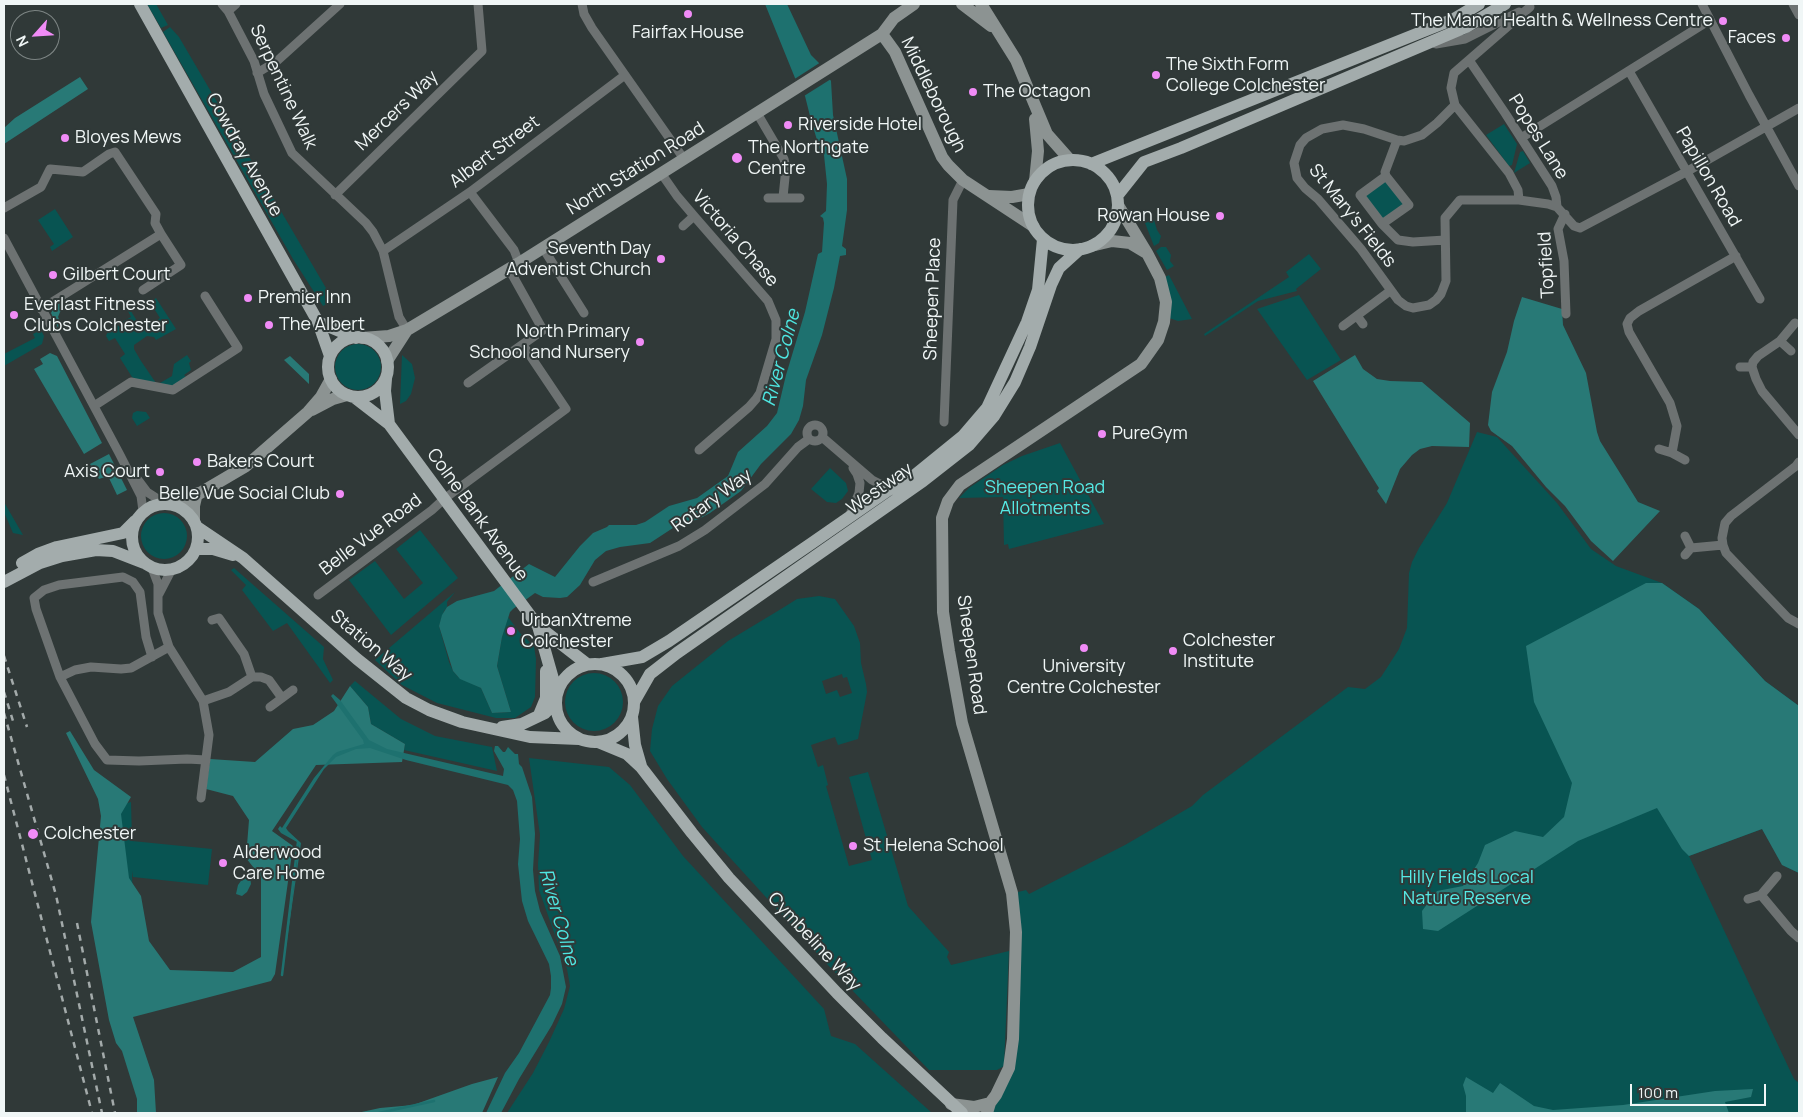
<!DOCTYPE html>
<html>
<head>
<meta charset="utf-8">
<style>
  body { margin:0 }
  #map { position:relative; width:1803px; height:1117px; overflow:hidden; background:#303938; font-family:Manrope,sans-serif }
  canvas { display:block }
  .frame { position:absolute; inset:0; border:5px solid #f0f6f6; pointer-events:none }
  .north { position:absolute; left:10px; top:10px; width:50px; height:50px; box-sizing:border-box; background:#303938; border:1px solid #7d8584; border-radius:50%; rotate:244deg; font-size:14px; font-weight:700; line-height:20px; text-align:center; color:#f0f6f6 }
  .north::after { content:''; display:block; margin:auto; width:18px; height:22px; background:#f08bf6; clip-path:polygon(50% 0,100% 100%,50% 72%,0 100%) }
  .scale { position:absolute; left:1630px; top:1084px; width:136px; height:22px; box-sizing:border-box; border:2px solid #f0f6f6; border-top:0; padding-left:6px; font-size:15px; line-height:18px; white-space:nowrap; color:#f0f6f6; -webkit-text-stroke:4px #303938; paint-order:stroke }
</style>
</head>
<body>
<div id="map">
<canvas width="1803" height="1117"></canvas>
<div class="frame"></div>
<div class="north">N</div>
<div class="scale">100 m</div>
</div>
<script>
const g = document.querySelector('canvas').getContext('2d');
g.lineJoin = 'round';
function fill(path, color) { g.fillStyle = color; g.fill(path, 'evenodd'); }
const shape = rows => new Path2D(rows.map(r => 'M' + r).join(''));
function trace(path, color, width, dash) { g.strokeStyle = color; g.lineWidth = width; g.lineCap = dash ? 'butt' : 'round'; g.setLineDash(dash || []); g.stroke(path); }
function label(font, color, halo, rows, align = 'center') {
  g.font = font + ' Manrope,sans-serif'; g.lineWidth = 4; g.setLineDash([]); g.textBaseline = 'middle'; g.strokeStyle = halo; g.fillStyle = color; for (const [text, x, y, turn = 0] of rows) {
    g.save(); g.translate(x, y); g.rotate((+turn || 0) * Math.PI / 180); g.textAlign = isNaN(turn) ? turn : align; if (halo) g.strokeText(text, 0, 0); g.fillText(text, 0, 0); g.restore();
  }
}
const green = shape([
  [147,4,156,4,168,25,161,28],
  [170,27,179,37,333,300,323,306,293,259,163,32],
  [1504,124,1517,144,1512,165,1509,166,1486,135],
  [1523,151,1530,163,1514,173,1520,152],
  [1387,180,1405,204,1382,222,1364,196],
  [55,209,73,237,52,251,50,247,54,244,38,220],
  [1154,220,1157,230,1161,236,1159,243,1154,246,1145,223],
  [1161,247,1166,247,1171,255,1170,261,1174,266,1167,270,1156,251],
  [1309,254,1321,269,1296,289,1297,291,1258,301,1205,336,1204,334,1289,277,1286,272],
  [1169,275,1192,319,1178,321,1169,318,1165,277],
  [1299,295,1341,360,1307,380,1257,309],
  [156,298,176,329,156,340,154,337,147,336,134,345,134,349,141,361,156,383,160,383,172,376,174,364,187,355,191,361,189,363,191,370,184,375,186,377,172,386,135,379,132,377,120,358,125,354,115,338,109,341,106,336,108,331,117,325,120,327,122,326,122,322,131,317,127,309,129,308,142,329,160,318,150,302],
  [41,330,44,336,42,344,4,366,4,354,35,338,33,334],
  '335 367a23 23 0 1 1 46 0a23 23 0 1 1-46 0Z',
  [402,355,412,364,415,378,411,394,406,401,400,404],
  [137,411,146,412,150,418,137,426,132,418,133,413],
  [1477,432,1497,437,1557,503,1591,549,1616,566,1662,583,1699,609,1765,681,1799,706,1799,873,1784,866,1762,829,1689,856,1794,1079,1799,1083,1799,1113,991,1113,1003,1092,1019,1002,1018,892,1026,890,1029,894,1125,845,1192,806,1203,795,1348,687,1365,689,1381,677,1399,649,1407,628,1409,573,1412,562,1419,548,1447,503],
  [1060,443,1104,524,1009,549,1008,544,1004,545,1003,497,959,498,969,488,1003,465,1022,456],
  [830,468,846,483,848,491,842,499,836,503,827,502,811,489],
  [4,502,23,535,13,533,4,512],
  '141 536a23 23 0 1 1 46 0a23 23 0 1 1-46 0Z',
  [420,530,458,578,391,635,349,580,375,561,404,599,423,583,396,549],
  [234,568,324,647,323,659,333,680,330,683,287,623,273,631,242,590,246,585,231,570],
  [455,592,447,602,447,607,444,611,439,626,449,662,453,671,458,677,481,688,492,713,511,712,497,666,502,637,508,617,520,633,534,646,536,659,535,697,531,707,515,718,496,718,437,703,402,685,375,660],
  [819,596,835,599,854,626,860,643,861,663,866,684,867,692,858,739,838,745,835,737,811,745,818,767,823,765,828,785,826,786,849,866,872,860,849,777,868,772,908,906,949,952,947,957,951,965,1009,951,1004,1066,997,1070,929,1070,825,962,702,827,667,779,650,751,652,729,658,706,672,686,728,641,781,609,797,599],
  [842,674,843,678,847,677,852,693,840,697,837,690,826,694,822,681],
  '565 702a29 29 0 1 1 58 0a29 29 0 1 1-58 0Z',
  [355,681,401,719,435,736,492,747,497,771,404,750,405,744,371,724,368,707,350,686],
  [529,758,609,767,630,785,683,856,824,1009,831,1036,855,1044,932,1113,507,1113,533,1073,549,1042,564,1009,570,986,567,969,539,890,538,864,540,835],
  [131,802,132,841,212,849,208,885,133,877,132,871,134,956,111,807]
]);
const forest = shape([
  [80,77,88,89,4,144,4,128,15,118],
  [1522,297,1562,309,1563,325,1586,373,1597,432,1600,441,1638,502,1660,511,1613,561,1591,541,1565,506,1546,487,1512,446,1491,431,1488,425,1492,392,1507,352,1514,321],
  [63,301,65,304,64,310,60,312,58,317,61,323,60,332,51,313,54,307],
  [50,353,57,356,102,443,84,454,34,369,43,364,40,359],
  [1355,355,1363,369,1377,379,1390,381,1422,382,1470,423,1469,447,1432,446,1420,449,1412,455,1400,469,1386,504,1377,491,1379,488,1377,485,1313,381],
  [290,356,309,374,309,384,284,360],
  [109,454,127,490,117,495,108,476,99,479,90,464],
  [1646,583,1662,583,1699,609,1765,681,1799,706,1799,873,1782,865,1762,829,1689,856,1682,849,1657,808,1578,841,1438,931,1423,929,1422,911,1437,891,1463,886,1478,863,1485,845,1515,831,1543,837,1564,817,1572,783,1534,702,1526,646],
  [350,686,368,707,371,724,405,744,402,762,316,765,272,831,293,846,275,974,271,981,133,1017,154,1080,156,1113,137,1113,137,1099,122,1051,116,1043,109,1020,91,922,101,816,98,799,66,733,70,731,94,770,131,797,121,814,129,878,141,896,149,941,170,970,233,972,261,957,261,877,246,858,249,820,233,796,206,789,210,759,255,762,293,729,313,725,334,711],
  [498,1077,482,1113,357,1113,380,1108,413,1105,472,1084],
  [1466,1077,1493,1093,1500,1083,1534,1106,1553,1110,1623,1105,1715,1091,1753,1089,1751,1097,1725,1102,1729,1113,1466,1113,1466,1096,1463,1085]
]);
const water = shape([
  [765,4,787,4,811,55,819,63,831,81,833,115,847,179,847,210,842,246,846,249,846,255,840,256,834,288,822,335,806,380,803,406,799,420,791,434,761,464,741,491,710,513,699,519,676,526,650,543,620,547,606,551,595,560,580,585,567,597,560,598,543,597,535,593,513,609,510,612,502,637,497,666,511,712,492,713,481,688,460,679,453,671,439,626,442,615,447,607,457,601,494,591,529,564,555,577,580,546,593,533,607,527,609,525,636,525,645,522,669,506,697,498,728,476,738,452,767,426,777,413,786,375,805,312,818,254,822,252,824,223,823,218,820,216,826,211,827,184,824,155,820,150,811,120,805,96,795,78],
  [333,694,340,700,369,740,387,749,503,776,504,769,494,751,495,746,498,746,503,752,505,752,508,747,515,754,518,754,519,764,522,767,532,797,535,834,533,870,535,891,540,911,560,956,566,987,562,1004,552,1025,519,1079,501,1113,486,1113,505,1073,519,1053,550,995,551,988,551,976,549,964,528,921,522,901,518,864,520,839,517,801,513,790,508,785,406,760,370,748,356,749,336,757,324,769,286,828,288,831,301,843,282,975,299,845,297,842,281,833,278,829,280,826,282,828,314,778,333,755,337,752,364,744,363,740,331,696],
  [246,874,250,876,251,884,247,892,242,896,236,894,238,885]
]);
const pier = shape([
  [821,62,831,79,804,96,793,80]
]);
const stream = shape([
  [282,975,298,842],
  [379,1113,434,1101]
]);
const street = shape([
  [222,4,228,11,254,61,264,94,292,153,366,223,373,232,383,251,399,317,407,330],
  [582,4,584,14,592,28,684,159],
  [1702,4,1749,95,1799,186],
  [1793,4,1799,15],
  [228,11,236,4],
  [1436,44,1465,39,1519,12],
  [1469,60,1505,113,1552,186,1556,197,1557,207],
  [1629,71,1760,299],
  [257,73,277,61,340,4],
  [1455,105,1437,123,1422,135,1404,141,1397,140,1364,129,1343,125,1322,129,1306,138,1300,145,1294,163,1297,178,1305,188,1318,199,1361,249,1398,300,1406,306,1413,308,1429,305,1436,300,1441,294,1446,281,1445,218,1460,200,1519,200,1548,204,1557,207,1574,226,1580,228,1686,172,1799,108],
  [757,113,784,159,786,168,783,197],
  [1521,138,1710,20],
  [1397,140,1385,172,1386,176,1409,205,1382,224,1398,240,1413,242,1445,240],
  [661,173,677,196,694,216,768,301,776,320,776,339,760,393,756,399,749,407,699,450],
  [470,192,514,250,519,263],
  [335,195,482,51,478,4],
  [768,198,800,198],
  [1519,200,1518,190,1509,173,1455,105,1451,88,1454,73,1530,7],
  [4,208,41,187,50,169,83,172,109,154,115,152,156,214,155,223,161,234],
  [1565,214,1558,229,1564,261,1566,314],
  [1382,224,1360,195,1386,176],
  [683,226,694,216],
  [4,238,119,453,141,496,143,511],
  [543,248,584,313],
  [383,251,470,192,625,75],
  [41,309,161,234,181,265,143,290],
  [1357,316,1363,324],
  [1795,323,1780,341,1758,356,1753,362,1752,367,1756,379,1762,391,1799,435],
  [1343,326,1390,291],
  [1780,341,1791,351],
  [1740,367,1752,367],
  [468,383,543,330,509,269],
  [94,406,131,382,173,390,238,348,205,296],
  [944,422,953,200,963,180],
  '807 433a8 8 0 1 1 16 0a8 8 0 1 1-16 0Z',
  [822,437,872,480,882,485,894,487],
  [1659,449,1672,453,1685,460],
  [1672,453,1677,426,1670,403,1629,332,1627,324,1630,318,1639,311,1736,256],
  [1799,462,1796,466,1731,516,1725,523,1722,538,1723,545,1726,553,1788,618,1799,624],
  [138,480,147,492,164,503],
  [849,517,859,493,860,483,857,474,853,468],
  [1685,536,1691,548],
  [1685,555,1691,548,1723,545],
  [152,568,158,584,158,613,169,647,203,701,209,735,201,798],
  [593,582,679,546,705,530,765,484,798,447,809,439],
  [159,594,172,569],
  [318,595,432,510,444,499,566,409,523,345],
  [212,620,219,618,244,654,252,677],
  [152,657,146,637,140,592,133,582,123,577,59,585,44,590,34,598,36,609,60,677,95,744,107,760,139,761,187,759,206,760],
  [60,677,75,670,91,667,121,669,131,668,169,647],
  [203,701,229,692,252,677,261,677,269,680,282,698],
  [270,707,293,690],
  [1761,895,1791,931,1799,938],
  [1748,899,1761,895,1777,876]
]);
const secondary = shape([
  [962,4,991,26],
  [981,4,1016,60,1047,134,1070,160],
  [882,34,895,52,942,157,948,165,963,180,1033,226],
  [1035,181,1038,151,1035,119],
  [989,196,1012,197,1029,194],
  [1091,246,1112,241,1130,243,1145,252],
  [362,338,389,336,407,330,519,263,882,34,894,18,914,4],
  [387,361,407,330],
  [312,410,333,399,347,395],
  [178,506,246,466,308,412,321,397,331,379],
  [194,521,194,506,197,493],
  [951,1104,974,1107,990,1103],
  [987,1113,990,1103,996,1095,1009,1068,1013,1039,1016,932,1012,893,962,723,949,651,943,612,942,518,948,501,960,485,1141,364,1158,340,1164,322,1166,302,1160,278,1147,253,1118,205]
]);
const primary = shape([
  [140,4,318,322,330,356],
  '1028 205a45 45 0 1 1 90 0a45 45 0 1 1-90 0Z',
  [1091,164,1454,19,1479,4],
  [1117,196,1144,162,1181,148,1466,27,1505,4],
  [318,322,356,338],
  '328 367a30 30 0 1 1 60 0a30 30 0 1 1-60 0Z',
  [386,379,385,391,389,424],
  [354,397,389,424,538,626,587,664],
  '132 537a33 33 0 1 1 66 0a33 33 0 1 1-66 0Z',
  [197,527,243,558,357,659,406,698,429,710,462,722,530,737,579,739],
  [196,549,213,549,233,555],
  [22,563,38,554,57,547,123,533,135,521],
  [4,582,40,563,62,556,96,550,113,551,144,563],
  [538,626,557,693],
  '556 703a39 39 0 1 1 78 0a39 39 0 1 1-78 0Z',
  [602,664,642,657,669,641,812,543,887,491,915,475,963,436,987,408,1027,322,1038,290,1043,239],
  [634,702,650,674,677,653,923,481,969,445,994,416,1015,382,1030,347,1051,285,1059,268,1080,249],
  [539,715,546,698,546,671],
  [632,717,635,745,641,766],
  [502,727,522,724,545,713,556,702],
  [598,742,627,754,641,767,692,833,729,878,837,993,882,1038,962,1113]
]);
const rail = shape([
  [4,656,27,727],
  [4,692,13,721],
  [4,713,56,895,102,1113],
  [4,775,92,1113],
  [77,923,115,1113]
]);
const markers = [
  [688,14,5,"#f08bf6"],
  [1723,21,5,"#f08bf6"],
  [1786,38,5,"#f08bf6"],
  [1156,75,5,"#f08bf6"],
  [973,92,5,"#f08bf6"],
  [788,125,5,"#f08bf6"],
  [65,138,5,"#f08bf6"],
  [737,158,6,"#f08bf6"],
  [1220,216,5,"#f08bf6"],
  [661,259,5,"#f08bf6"],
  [53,275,5,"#f08bf6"],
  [248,298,5,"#f08bf6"],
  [14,315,5,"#f08bf6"],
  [269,325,5,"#f08bf6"],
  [640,342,5,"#f08bf6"],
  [1102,434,5,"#f08bf6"],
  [197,462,5,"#f08bf6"],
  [160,472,5,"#f08bf6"],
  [340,494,5,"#f08bf6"],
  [511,631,5,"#f08bf6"],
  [1084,648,5,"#f08bf6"],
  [1173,651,5,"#f08bf6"],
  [33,834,6,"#f08bf6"],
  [853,846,5,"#f08bf6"],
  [223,863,5,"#f08bf6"]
];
const poiNames = [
  ["The Manor Health & Wellness Centre",1713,21,"right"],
  ["Fairfax House",688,33,"center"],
  ["Faces",1776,38,"right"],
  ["The Sixth Form",1166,65],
  ["College Colchester",1166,86],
  ["The Octagon",983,92],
  ["Riverside Hotel",798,125],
  ["Bloyes Mews",75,138],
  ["The Northgate",748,148],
  ["Centre",748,169],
  ["Rowan House",1210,216,"right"],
  ["Seventh Day",651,249,"right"],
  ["Adventist Church",651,270,"right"],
  ["Gilbert Court",63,275],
  ["Premier Inn",258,298],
  ["Everlast Fitness",24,305],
  ["Clubs Colchester",24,326],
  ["The Albert",279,325],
  ["North Primary",630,332,"right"],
  ["School and Nursery",630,353,"right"],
  ["PureGym",1112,434],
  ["Bakers Court",207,462],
  ["Axis Court",150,472,"right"],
  ["Belle Vue Social Club",330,494,"right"],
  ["UrbanXtreme",521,621],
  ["Colchester",521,642],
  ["Colchester",1183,641],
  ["Institute",1183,662],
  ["University",1084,667,"center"],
  ["Centre Colchester",1084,688,"center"],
  ["Colchester",44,834],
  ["St Helena School",863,846],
  ["Alderwood",233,853],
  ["Care Home",233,874]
];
const streetNames = [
  ["Serpentine Walk",283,87,65],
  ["Middleborough",933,95,64],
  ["Mercers Way",397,111,-44],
  ["Popes Lane",1538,137,58],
  ["Albert Street",495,152,-37],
  ["Cowdray Avenue",244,155,61],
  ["North Station Road",636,169,-32],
  ["Papillon Road",1708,177,60],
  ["St Mary's Fields",1352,216,51],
  ["Victoria Chase",735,239,49],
  ["Topfield",1547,265,-93],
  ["Sheepen Place",933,299,-88],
  ["Westway",880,489,-35],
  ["Rotary Way",712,501,-36],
  ["Colne Bank Avenue",477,515,54],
  ["Belle Vue Road",371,535,-37],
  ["Station Way",371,646,40],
  ["Sheepen Road",971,655,82],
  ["Cymbeline Way",814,942,47]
];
const parkNames = [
  ["Sheepen Road",1045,488],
  ["Allotments",1045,509],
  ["Hilly Fields Local",1467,878],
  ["Nature Reserve",1467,899]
];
const waterNames = [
  ["River Colne",782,358,-75],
  ["River Colne",558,917,74]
];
fill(green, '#085452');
fill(forest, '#287976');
fill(water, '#1e716f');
fill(pier, '#303938');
trace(stream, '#1e716f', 2.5);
trace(street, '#6d7272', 9);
trace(secondary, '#8c9392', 12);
trace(primary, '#a3acac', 12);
trace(rail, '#a3aaaa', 2.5, [6, 6]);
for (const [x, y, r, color] of markers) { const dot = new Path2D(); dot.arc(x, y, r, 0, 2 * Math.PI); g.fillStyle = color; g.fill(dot); trace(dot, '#303938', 2); }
label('18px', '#f0f6f6', '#303938', poiNames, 'left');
label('18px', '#f0f6f6', '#303938', streetNames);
label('18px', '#55ebe6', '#303938', parkNames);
label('italic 19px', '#4ee6e1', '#303938', waterNames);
</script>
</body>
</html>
